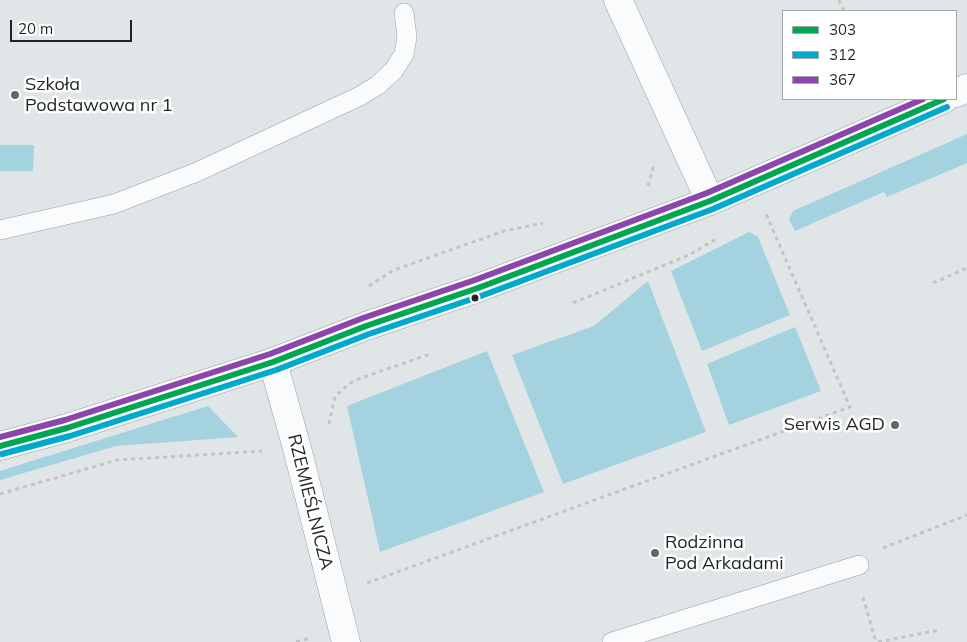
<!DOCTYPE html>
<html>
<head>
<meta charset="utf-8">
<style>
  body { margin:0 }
  #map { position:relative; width:967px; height:642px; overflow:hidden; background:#e0e6e8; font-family:Mulish,sans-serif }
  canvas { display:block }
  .legend { position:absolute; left:782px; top:10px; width:175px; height:90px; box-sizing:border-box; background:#fff; border:1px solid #a5a7a7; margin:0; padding:6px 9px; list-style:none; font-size:15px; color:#1f2324 }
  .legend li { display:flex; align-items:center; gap:10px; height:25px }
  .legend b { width:25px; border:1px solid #a5a7a7 }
  .scale { position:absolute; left:10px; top:20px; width:122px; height:22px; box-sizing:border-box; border:2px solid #1f2324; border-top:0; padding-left:6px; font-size:15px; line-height:18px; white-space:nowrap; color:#1f2324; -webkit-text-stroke:4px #fff; paint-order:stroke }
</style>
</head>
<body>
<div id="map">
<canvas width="967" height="642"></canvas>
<ul class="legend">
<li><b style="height:6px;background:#00a651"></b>303</li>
<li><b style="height:6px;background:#00a9ce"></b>312</li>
<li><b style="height:6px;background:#8e44ad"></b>367</li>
</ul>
<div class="scale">20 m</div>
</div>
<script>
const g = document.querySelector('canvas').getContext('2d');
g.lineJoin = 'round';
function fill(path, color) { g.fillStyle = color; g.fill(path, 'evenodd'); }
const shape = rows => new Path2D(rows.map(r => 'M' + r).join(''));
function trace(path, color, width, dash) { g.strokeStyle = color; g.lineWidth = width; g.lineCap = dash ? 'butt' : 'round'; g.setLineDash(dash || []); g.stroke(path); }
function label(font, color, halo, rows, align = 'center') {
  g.font = font + ' Mulish,sans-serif'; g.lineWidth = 5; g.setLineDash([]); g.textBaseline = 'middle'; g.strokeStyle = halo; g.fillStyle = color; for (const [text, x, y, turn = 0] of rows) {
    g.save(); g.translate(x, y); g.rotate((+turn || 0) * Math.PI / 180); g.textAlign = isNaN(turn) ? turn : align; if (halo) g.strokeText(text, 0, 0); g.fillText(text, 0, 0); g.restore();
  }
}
const green = shape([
  [967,134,967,163,887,197,884,192,795,231,789,219,793,211],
  [0,145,34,145,33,171,0,171],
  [749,232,758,237,790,315,702,351,671,271],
  [648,281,706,432,563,484,512,355,594,326],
  [795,327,821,391,729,425,707,364],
  [487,351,544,492,380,552,347,406],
  [208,406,238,437,116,446,0,480,0,471]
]);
const path = shape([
  [839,0,844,11],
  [648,186,654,165],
  [933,283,967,268],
  [369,286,394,270,504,231,543,223],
  [573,303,691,254,716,239],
  [329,424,335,396,353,381,430,354],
  [0,494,117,460,262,451],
  [883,548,967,515],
  [367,583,850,407,766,214],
  [863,597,876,642],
  [296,642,310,638],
  [878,642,939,630]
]);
const lane = shape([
  [0,230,114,204,197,172,360,96,378,85,394,70,404,54,407,37,404,13],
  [612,642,859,565]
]);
const street = shape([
  [618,0,710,201]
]);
const secondary = shape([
  [956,93,967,88],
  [273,362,298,452,346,642],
  [0,446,67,428,273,362,366,326,478,288,710,201,944,99]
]);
const bus1 = shape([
  [0,446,67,428,273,362,366,326,478,288,710,201,944,99]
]);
const bus2 = shape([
  [2,454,70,436,276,370,369,334,481,296,713,209,947,107]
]);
const bus3 = shape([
  [0,437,65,420,270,354,363,318,475,280,707,193,923,99]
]);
const markers = [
  [15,95,5,"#636769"],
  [475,298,4.5,"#1f2324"],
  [895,425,5,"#636769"],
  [655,553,5,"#636769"]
];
const poiNames = [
  ["Szkoła",25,85],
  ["Podstawowa nr 1",25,106],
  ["Serwis AGD",885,425,"right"],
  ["Rodzinna",665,543],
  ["Pod Arkadami",665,564]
];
const streetNames = [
  ["RZEMIEŚLNICZA",310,502,76]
];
fill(green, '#a4d2de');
trace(lane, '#9a9ea0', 20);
trace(street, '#9a9ea0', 29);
trace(secondary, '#9a9ea0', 29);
trace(path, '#c3c4c6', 3, [4, 4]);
trace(lane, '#fafbfc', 19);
trace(street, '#fafbfc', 28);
trace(secondary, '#fafbfc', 28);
trace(bus1, '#00a651', 6);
trace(bus2, '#00a9ce', 6);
trace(bus3, '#8e44ad', 6);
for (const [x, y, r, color] of markers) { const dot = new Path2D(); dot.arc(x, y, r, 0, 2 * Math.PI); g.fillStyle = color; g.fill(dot); trace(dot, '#fff', 2); }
label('18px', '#1f2324', '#fff', poiNames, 'left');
label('18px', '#1f2324', '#fff', streetNames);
</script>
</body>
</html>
